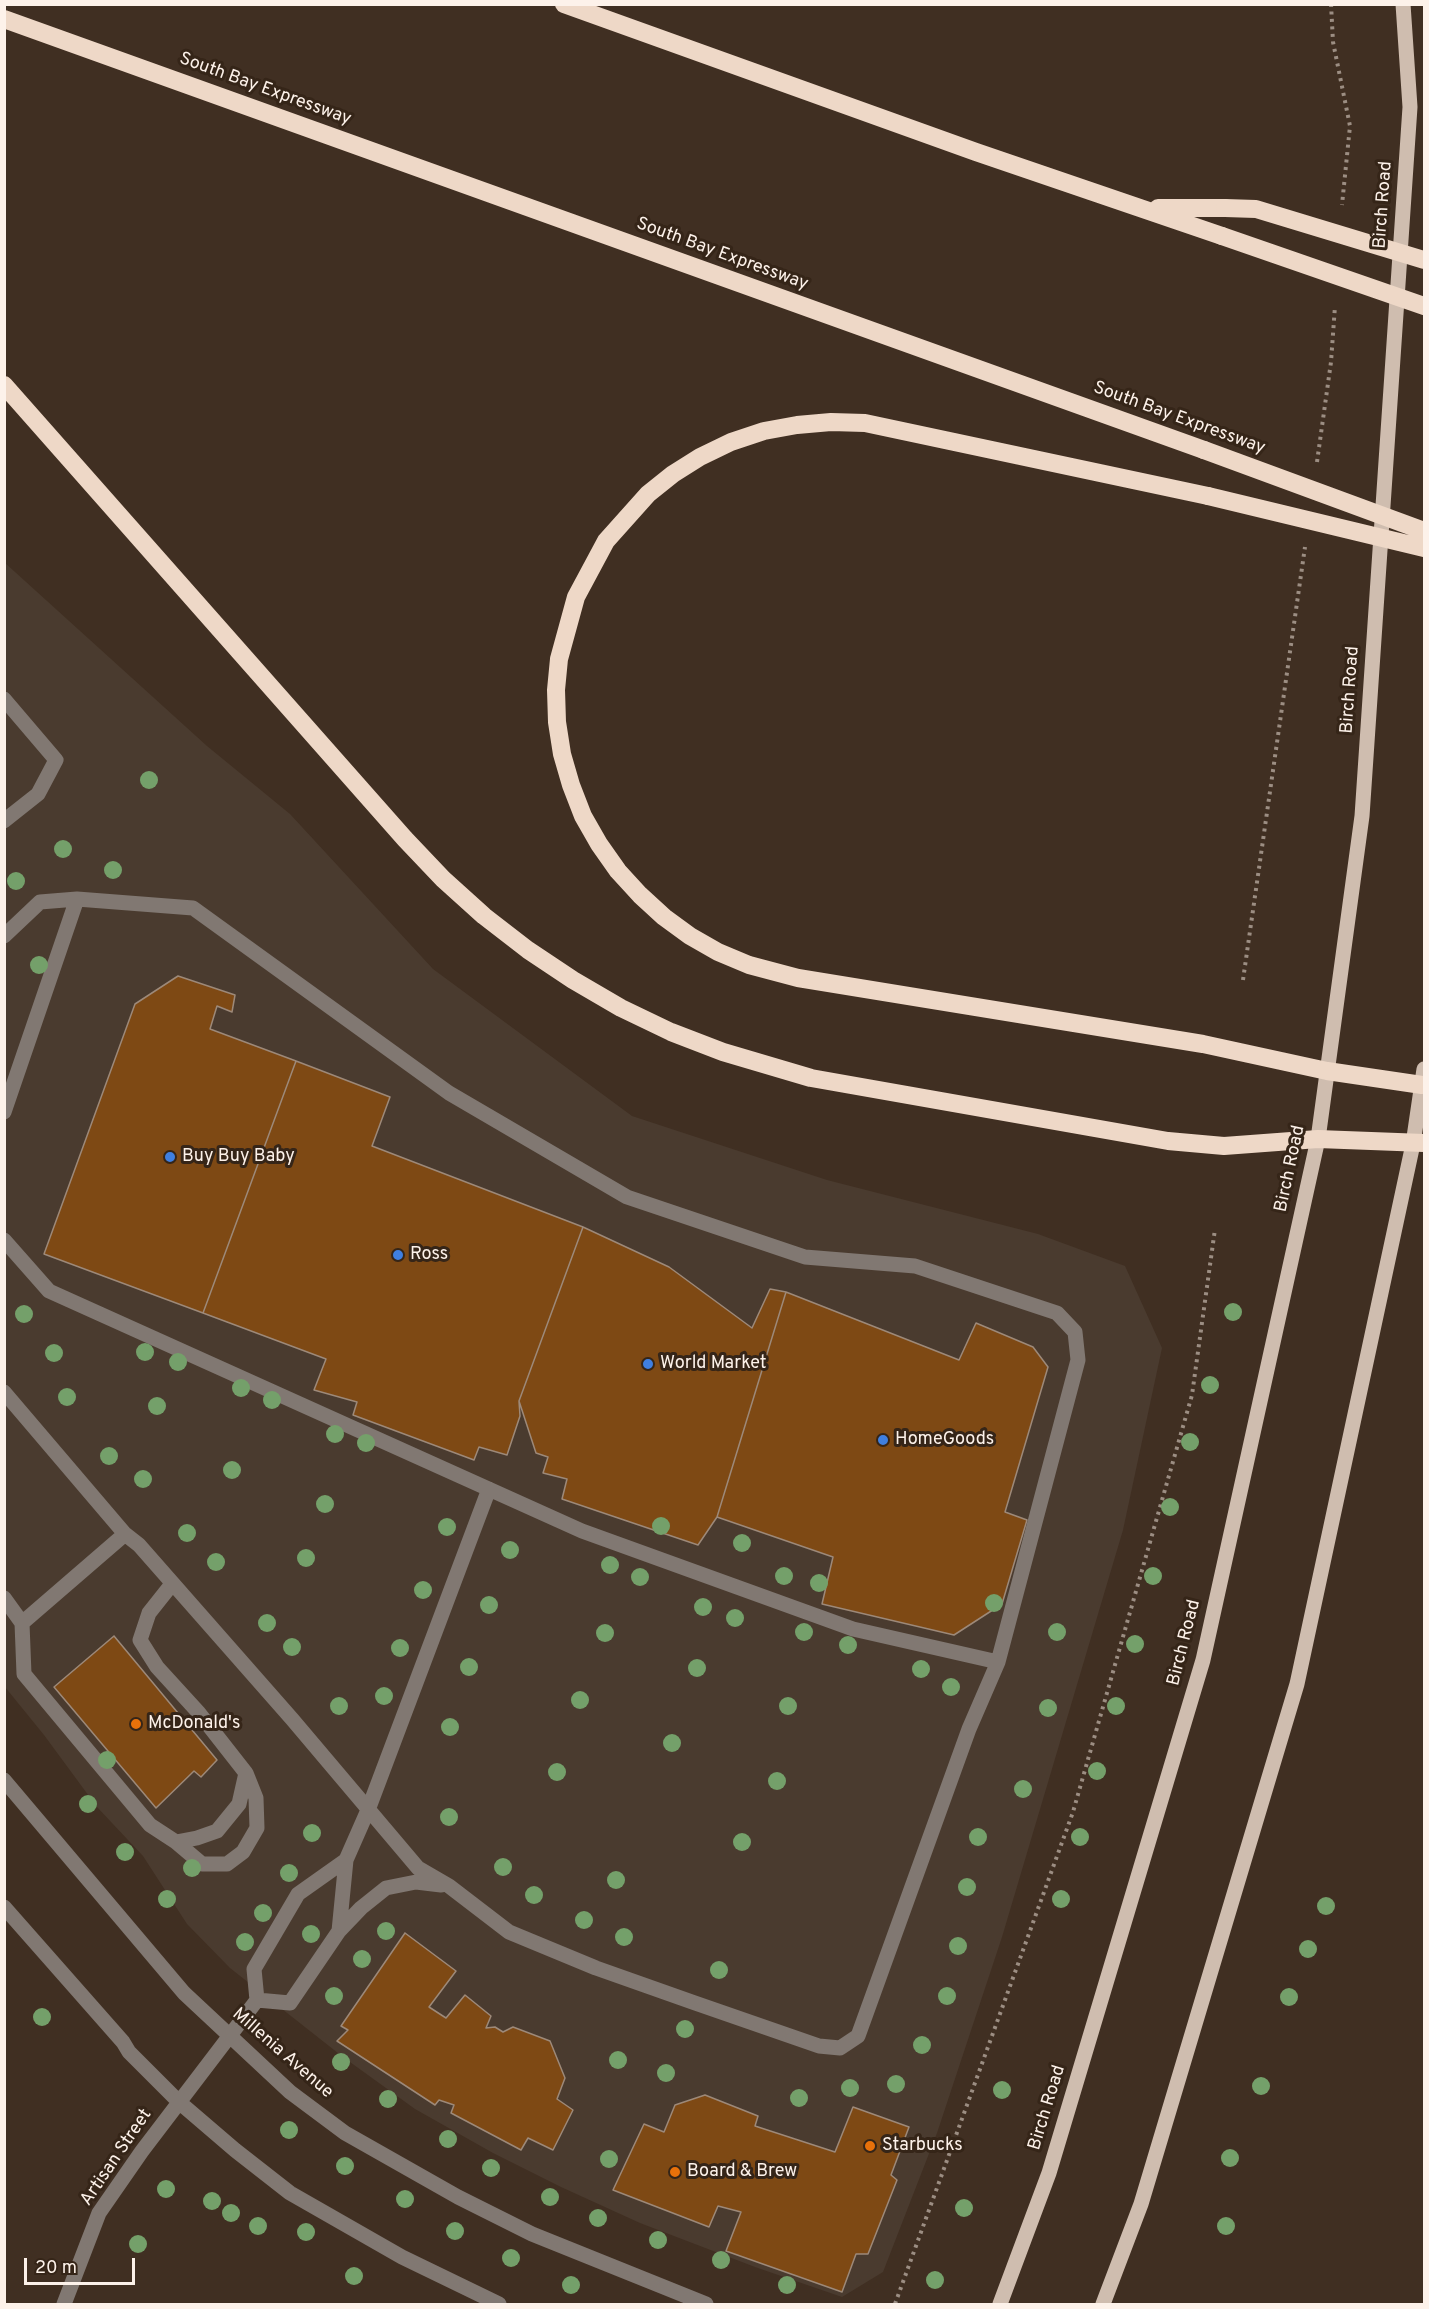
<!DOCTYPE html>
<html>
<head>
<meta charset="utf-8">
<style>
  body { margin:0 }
  #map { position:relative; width:1429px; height:2309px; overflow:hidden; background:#402f22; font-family:Overpass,sans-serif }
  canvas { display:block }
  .frame { position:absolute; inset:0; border:6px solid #fdf2ea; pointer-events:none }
  .scale { position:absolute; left:24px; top:2258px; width:111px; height:27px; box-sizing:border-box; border:3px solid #fdf2ea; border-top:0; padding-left:8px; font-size:18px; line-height:21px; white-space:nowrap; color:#fdf2ea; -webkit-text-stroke:4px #352518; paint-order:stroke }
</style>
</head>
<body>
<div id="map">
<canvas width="1429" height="2309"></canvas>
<div class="frame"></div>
<div class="scale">20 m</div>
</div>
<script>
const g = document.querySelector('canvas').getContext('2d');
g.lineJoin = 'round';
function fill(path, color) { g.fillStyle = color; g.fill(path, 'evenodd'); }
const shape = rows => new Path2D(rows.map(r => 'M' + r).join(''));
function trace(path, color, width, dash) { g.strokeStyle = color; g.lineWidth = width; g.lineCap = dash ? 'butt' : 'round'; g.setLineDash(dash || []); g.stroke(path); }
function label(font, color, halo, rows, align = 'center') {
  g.font = font + ' Overpass,sans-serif'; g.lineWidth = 6; g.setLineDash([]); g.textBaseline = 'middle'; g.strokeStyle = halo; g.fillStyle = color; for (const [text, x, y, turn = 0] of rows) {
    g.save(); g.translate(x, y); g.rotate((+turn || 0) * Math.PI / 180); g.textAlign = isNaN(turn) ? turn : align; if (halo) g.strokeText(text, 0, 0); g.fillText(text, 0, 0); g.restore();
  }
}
const commercial = shape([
  [4,562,207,746,290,814,433,969,632,1116,827,1180,1038,1234,1125,1266,1162,1348,1123,1530,1002,1937,937,2133,883,2272,842,2297,755,2267,640,2223,561,2187,493,2153,415,2109,343,2057,230,1968,187,1924,143,1856,97,1807,44,1735,5,1687]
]);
const building = shape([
  [178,976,235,995,232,1012,217,1006,210,1029,296,1061,203,1313,44,1254,135,1004,178,976],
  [296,1061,390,1097,372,1146,583,1227,519,1401,520,1416,507,1455,479,1447,474,1460,353,1415,357,1402,314,1390,326,1359,203,1313,296,1061],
  [583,1227,669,1267,752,1328,770,1289,786,1292,717,1517,698,1545,562,1499,567,1479,543,1473,548,1457,536,1453,519,1401,583,1227],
  [786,1292,959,1360,976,1323,1033,1347,1048,1367,1005,1512,1027,1520,1002,1604,954,1635,822,1604,833,1557,717,1517,786,1292],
  [114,1636,217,1760,201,1777,194,1771,156,1808,54,1687,114,1636],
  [405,1933,456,1971,429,2007,446,2018,465,1995,491,2016,486,2028,495,2027,503,2032,513,2027,550,2041,565,2078,557,2099,573,2110,553,2150,528,2138,521,2150,451,2113,454,2105,439,2100,435,2105,337,2041,348,2030,341,2026,405,1933],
  [705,2095,758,2116,755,2126,835,2152,853,2107,909,2127,891,2175,897,2180,868,2254,856,2254,842,2292,726,2251,741,2212,718,2206,709,2227,613,2190,644,2124,664,2132,675,2105,705,2095]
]);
const path = shape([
  [1331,4,1333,42,1350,126,1342,205],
  [1317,462,1331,362,1335,306],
  [1243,980,1305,547],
  [895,2304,1073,1812,1192,1395,1215,1229]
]);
const minor = shape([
  [4,699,56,760,38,794,4,821],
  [4,936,40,902,77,899,193,908,449,1093,627,1197,805,1257,915,1266,1057,1313,1075,1332,1078,1360,998,1662,969,1729,858,2036,840,2048,819,2046,695,2003,596,1968,509,1932,449,1886,418,1868,292,1719,139,1545,125,1534,4,1392],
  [4,1112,77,899],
  [4,1240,49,1291,582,1531,853,1629,998,1662],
  [4,1598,22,1623,125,1534],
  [22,1623,24,1674,150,1825,176,1842,197,1838,217,1831,239,1804,246,1773,199,1713,157,1667,140,1640,149,1613,172,1584],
  [4,1780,184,1993,290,2092,345,2133,458,2197,532,2234,706,2304],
  [176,1842,202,1864,227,1864,243,1852,257,1828,256,1798,246,1773],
  [4,1907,123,2042,129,2052,179,2102,235,2150,290,2193,402,2257,499,2304],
  [339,1931,346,1860,368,1810,489,1489],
  [257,2000,290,2003,339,1931,361,1908,386,1888,416,1882,441,1885],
  [64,2304,99,2213,142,2151,257,2000,254,1969,298,1894,346,1860]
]);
const major = shape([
  [1000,2304,1049,2173,1203,1660,1318,1139,1362,816,1410,107,1403,4],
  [1103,2304,1141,2204,1297,1684,1413,1144,1424,1069]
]);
const highway = shape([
  [564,4,976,152,1222,236],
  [4,19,1204,450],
  [1158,208,1225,208],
  [4,385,405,839,443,879,484,916,528,950,573,980,621,1008,671,1032,723,1052,811,1078,1168,1141,1224,1146,1318,1139,1424,1143],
  [1208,496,865,423,831,422,797,425,764,431,731,442,700,457,673,474,648,494,606,541,576,597,559,659,556,690,557,722,562,754,571,785,583,816,599,844,618,871,640,895,664,917,690,936,718,952,749,965,798,978,1203,1044,1327,1071,1422,1085]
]);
const highwayBridge = shape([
  [1225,208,1256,209,1424,260],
  [1222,236,1424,306],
  [1204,450,1424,531],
  [1208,496,1424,548]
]);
const trees = [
  [149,780],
  [63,849],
  [113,870],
  [16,881],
  [39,965],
  [1233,1312],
  [24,1314],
  [145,1352],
  [54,1353],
  [178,1362],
  [1210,1385],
  [241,1388],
  [67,1397],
  [272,1400],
  [157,1406],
  [335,1434],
  [1190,1442],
  [366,1443],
  [109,1456],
  [232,1470],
  [143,1479],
  [325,1504],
  [1170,1507],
  [661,1526],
  [447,1527],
  [187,1533],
  [742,1543],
  [510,1550],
  [306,1558],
  [216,1562],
  [610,1565],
  [784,1576],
  [1153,1576],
  [640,1577],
  [819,1583],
  [423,1590],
  [994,1603],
  [489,1605],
  [703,1607],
  [735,1618],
  [267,1623],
  [804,1632],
  [1057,1632],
  [605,1633],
  [1135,1644],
  [848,1645],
  [292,1647],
  [400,1648],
  [469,1667],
  [697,1668],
  [921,1669],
  [951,1687],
  [384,1696],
  [580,1700],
  [339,1706],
  [788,1706],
  [1116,1706],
  [1048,1708],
  [450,1727],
  [672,1743],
  [107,1760],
  [1097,1771],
  [557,1772],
  [777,1781],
  [1023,1789],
  [88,1804],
  [449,1817],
  [312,1833],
  [978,1837],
  [1080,1837],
  [742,1842],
  [125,1852],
  [503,1867],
  [192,1868],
  [289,1873],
  [616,1880],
  [967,1887],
  [534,1895],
  [167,1899],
  [1061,1899],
  [1326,1906],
  [263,1913],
  [584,1920],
  [386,1931],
  [311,1934],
  [624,1937],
  [245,1942],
  [958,1946],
  [1308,1949],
  [362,1959],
  [719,1970],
  [334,1996],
  [947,1996],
  [1289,1997],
  [42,2017],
  [685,2029],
  [922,2045],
  [618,2060],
  [341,2062],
  [666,2073],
  [896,2084],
  [1261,2086],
  [850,2088],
  [1002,2090],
  [799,2098],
  [388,2099],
  [289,2130],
  [448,2139],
  [1230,2158],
  [609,2159],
  [345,2166],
  [491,2168],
  [166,2189],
  [550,2197],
  [405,2199],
  [212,2201],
  [964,2208],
  [231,2213],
  [598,2218],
  [258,2226],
  [1226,2226],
  [455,2231],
  [306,2232],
  [658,2240],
  [138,2244],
  [511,2258],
  [721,2260],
  [354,2276],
  [935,2280],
  [571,2285],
  [787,2285]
];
const markers = [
  [170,1157,6,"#3f7fe0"],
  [398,1255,6,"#3f7fe0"],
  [648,1364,6,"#3f7fe0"],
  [883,1440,6,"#3f7fe0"],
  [136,1724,6,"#e8710a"],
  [870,2146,6,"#e8710a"],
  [675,2172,6,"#e8710a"]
];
const streetNames = [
  ["South Bay Expressway",265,90,20],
  ["Birch Road",1384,205,-86],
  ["South Bay Expressway",722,255,20],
  ["South Bay Expressway",1179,419,20],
  ["Birch Road",1351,690,-86],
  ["Birch Road",1291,1169,-78],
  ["Birch Road",1185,1643,-76],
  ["Millenia Avenue",282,2054,41],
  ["Birch Road",1048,2108,-73],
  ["Artisan Street",117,2158,-56]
];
const poiNames = [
  ["Buy Buy Baby",182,1157],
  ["Ross",410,1255],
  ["World Market",660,1364],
  ["HomeGoods",895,1440],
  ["McDonald's",148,1724],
  ["Starbucks",882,2146],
  ["Board & Brew",687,2172]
];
fill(commercial, '#4a3b2f');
fill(building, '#7e4914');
trace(building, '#9d8979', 1.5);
trace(path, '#9c8e83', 4, [3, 4.5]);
trace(minor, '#817872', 15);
trace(major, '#cfbdaf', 15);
trace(highway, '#eed8c7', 18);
trace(highwayBridge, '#eed8c7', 18);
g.fillStyle = '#74a06a';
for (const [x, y] of trees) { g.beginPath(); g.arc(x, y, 9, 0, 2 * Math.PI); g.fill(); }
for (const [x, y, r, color] of markers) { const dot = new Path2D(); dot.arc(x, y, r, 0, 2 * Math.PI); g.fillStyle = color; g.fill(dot); trace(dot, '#352518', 2); }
label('18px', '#fdf2ea', '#352518', streetNames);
label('18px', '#fdf2ea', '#352518', poiNames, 'left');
</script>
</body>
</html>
